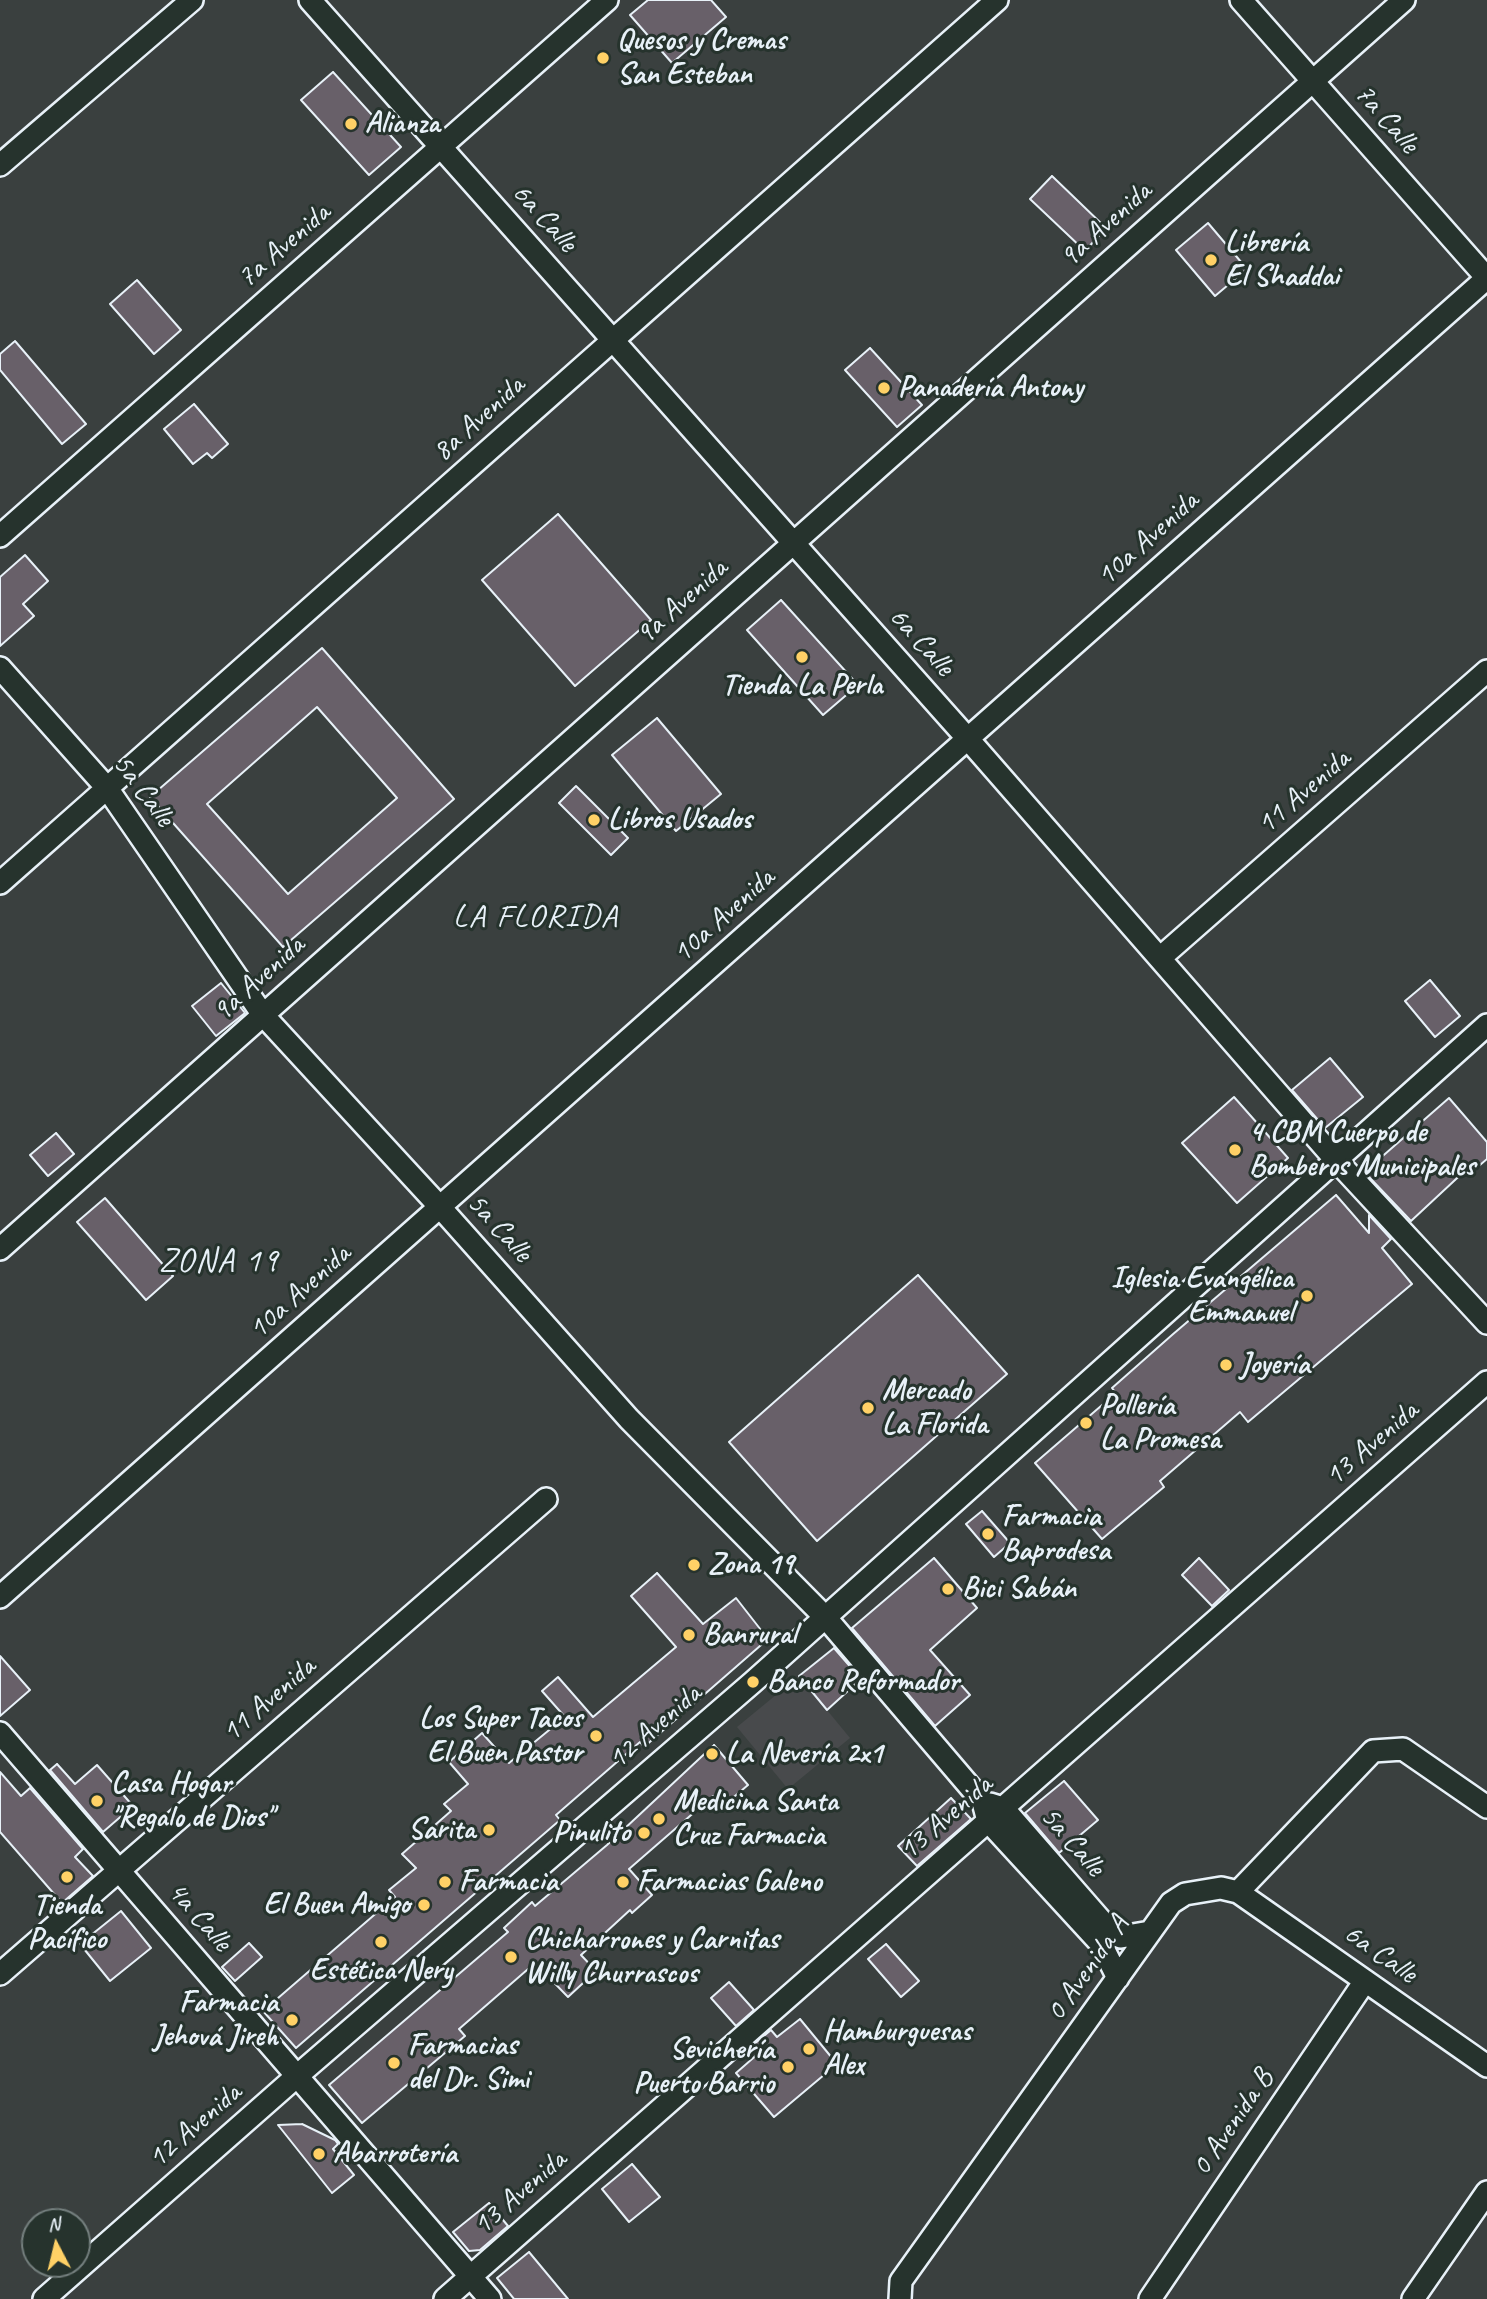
<!DOCTYPE html>
<html>
<head>
<meta charset="utf-8">
<style>
  body { margin:0 }
  #map { position:relative; width:1487px; height:2299px; overflow:hidden; background:#3a403f; font-family:Caveat,sans-serif }
  canvas { display:block }
  .north { position:absolute; left:21px; top:2208px; width:70px; height:70px; box-sizing:border-box; background:#26332d; border:2px solid #747f7e; border-radius:50%; rotate:353deg; font-size:19px; font-weight:700; line-height:28px; text-align:center; color:#e8f1f8 }
  .north::after { content:''; display:block; margin:auto; width:24px; height:32px; background:#ffd166; clip-path:polygon(50% 0,100% 100%,50% 72%,0 100%) }
</style>
</head>
<body>
<div id="map">
<canvas width="1487" height="2299"></canvas>
<div class="north">N</div>
</div>
<script>
const g = document.querySelector('canvas').getContext('2d');
g.lineJoin = 'round';
function fill(path, color) { g.fillStyle = color; g.fill(path, 'evenodd'); }
const shape = rows => new Path2D(rows.map(r => 'M' + r).join(''));
function trace(path, color, width, dash) { g.strokeStyle = color; g.lineWidth = width; g.lineCap = dash ? 'butt' : 'round'; g.setLineDash(dash || []); g.stroke(path); }
function label(font, color, halo, rows, align = 'center') {
  g.font = font + ' Caveat,sans-serif'; g.lineWidth = 6; g.setLineDash([]); g.textBaseline = 'middle'; g.strokeStyle = halo; g.fillStyle = color; for (const [text, x, y, turn = 0] of rows) {
    g.save(); g.translate(x, y); g.rotate((+turn || 0) * Math.PI / 180); g.textAlign = isNaN(turn) ? turn : align; if (halo) g.strokeText(text, 0, 0); g.fillText(text, 0, 0); g.restore();
  }
}
const built = shape([
  [799,1676,850,1738,788,1789,737,1727]
]);
const building = shape([
  [648,0,711,0,726,17,672,63,630,15,648,0],
  [333,72,401,147,369,175,301,100,333,72],
  [1052,176,1106,228,1085,251,1030,199,1052,176],
  [1208,223,1247,269,1215,296,1176,250,1208,223],
  [137,280,181,330,154,354,110,304,137,280],
  [15,341,86,424,62,444,0,370,0,354,15,341],
  [870,348,922,405,897,427,845,370,870,348],
  [194,404,228,444,212,458,207,453,193,464,164,429,194,404],
  [558,514,651,620,575,686,482,580,558,514],
  [25,555,48,581,23,604,34,616,0,646,0,577,25,555],
  [781,600,858,685,823,715,747,630,781,600],
  [322,648,454,799,283,947,150,797,322,648],
  [317,707,397,798,288,894,207,804,317,707],
  [657,718,721,794,676,831,612,755,657,718],
  [576,786,628,838,611,855,559,803,576,786],
  [1430,980,1460,1016,1435,1037,1405,1001,1430,980],
  [221,983,245,1013,216,1036,192,1006,221,983],
  [1330,1058,1363,1097,1325,1128,1292,1090,1330,1058],
  [1234,1097,1288,1158,1237,1203,1182,1143,1234,1097],
  [1449,1098,1487,1142,1487,1159,1473,1171,1469,1167,1411,1221,1369,1177,1369,1168,1449,1098],
  [56,1133,74,1154,48,1176,30,1155,56,1133],
  [1336,1195,1369,1233,1369,1215,1391,1239,1382,1248,1412,1284,1248,1422,1240,1412,1160,1481,1164,1487,1102,1539,1035,1463,1116,1393,1112,1388,1172,1335,1336,1195],
  [105,1198,173,1276,146,1300,77,1222,105,1198],
  [918,1275,1007,1374,817,1541,729,1442,918,1275],
  [982,1511,1010,1543,994,1557,966,1524,982,1511],
  [934,1558,977,1608,930,1650,970,1695,935,1726,852,1628,934,1558],
  [1199,1558,1229,1590,1212,1606,1182,1575,1199,1558],
  [657,1573,703,1624,736,1598,768,1639,644,1747,640,1742,556,1815,560,1820,296,2048,263,2011,395,1897,389,1890,416,1868,402,1854,451,1811,444,1804,468,1784,449,1762,482,1733,509,1763,565,1717,542,1691,558,1677,593,1717,676,1647,631,1596,657,1573],
  [834,1648,861,1679,827,1710,799,1676,834,1648],
  [0,1656,30,1690,0,1716,0,1656],
  [714,1745,748,1785,722,1807,713,1796,629,1869,652,1895,632,1913,630,1910,581,1955,596,1971,568,1997,535,1963,459,2029,465,2036,362,2123,329,2085,508,1932,504,1928,532,1902,535,1906,607,1845,714,1745],
  [57,1764,75,1784,97,1765,133,1806,103,1832,50,1770,57,1764],
  [0,1772,21,1796,30,1788,83,1849,75,1857,93,1876,62,1903,0,1832,0,1772],
  [1064,1781,1098,1820,1059,1853,1025,1813,1064,1781],
  [951,1798,971,1819,917,1866,898,1846,951,1798],
  [121,1911,151,1948,110,1981,80,1944,121,1911],
  [249,1943,262,1957,235,1981,222,1967,249,1943],
  [886,1944,919,1981,901,1997,868,1959,886,1944],
  [729,1982,754,2010,736,2026,711,1998,729,1982],
  [800,2019,837,2064,774,2117,736,2073,760,2052,753,2045,771,2030,777,2037,800,2019],
  [302,2124,335,2140,338,2144,333,2149,354,2175,332,2193,278,2125,302,2124],
  [632,2164,660,2197,629,2222,602,2189,632,2164],
  [489,2203,508,2226,480,2250,469,2251,453,2232,489,2203],
  [529,2252,568,2299,514,2299,497,2278,529,2252]
]);
const street = shape([
  [310,0,968,739,1335,1159,1487,1323],
  [1241,0,1487,278],
  [0,165,192,0],
  [0,536,607,0],
  [0,668,107,788,263,1015,440,1207,629,1419,826,1618,983,1802,988,1821,1101,1944,1118,1978],
  [0,883,997,0],
  [1160,958,1487,671],
  [0,1249,1404,0],
  [0,1597,1487,278],
  [0,1733,490,2299],
  [990,1804,1003,1808,1111,1932,1121,1937,1150,1932],
  [1238,1892,1373,1751,1403,1749,1487,1807],
  [0,1974,546,1499],
  [44,2299,297,2076,753,1682,1487,1025],
  [445,2299,1487,1382],
  [900,2299,901,2281,1171,1903,1185,1894,1221,1888,1238,1892,1487,2066],
  [1150,2299,1365,1981],
  [1413,2299,1487,2192]
]);
const markers = [
  [603,58,7,"#ffd166"],
  [351,124,7,"#ffd166"],
  [1211,260,7,"#ffd166"],
  [884,388,7,"#ffd166"],
  [802,657,7,"#ffd166"],
  [594,820,7,"#ffd166"],
  [1235,1150,7,"#ffd166"],
  [1307,1296,7,"#ffd166"],
  [1226,1365,7,"#ffd166"],
  [868,1408,7,"#ffd166"],
  [1086,1423,7,"#ffd166"],
  [988,1534,7,"#ffd166"],
  [694,1565,7,"#ffd166"],
  [948,1589,7,"#ffd166"],
  [689,1635,7,"#ffd166"],
  [753,1682,7,"#ffd166"],
  [596,1736,7,"#ffd166"],
  [712,1754,7,"#ffd166"],
  [97,1801,7,"#ffd166"],
  [659,1819,7,"#ffd166"],
  [489,1830,7,"#ffd166"],
  [644,1833,7,"#ffd166"],
  [67,1877,7,"#ffd166"],
  [445,1882,7,"#ffd166"],
  [623,1882,7,"#ffd166"],
  [424,1905,7,"#ffd166"],
  [381,1942,7,"#ffd166"],
  [511,1957,7,"#ffd166"],
  [292,2020,7,"#ffd166"],
  [809,2049,7,"#ffd166"],
  [394,2063,7,"#ffd166"],
  [788,2067,7,"#ffd166"],
  [319,2154,7,"#ffd166"]
];
const poiNames = [
  ["Quesos y Cremas",617,41],
  ["San Esteban",617,75],
  ["Alianza",365,124],
  ["Librería",1225,243],
  ["El Shaddai",1225,277],
  ["Panadería Antony",898,388],
  ["Tienda La Perla",802,686,"center"],
  ["Libros Usados",608,820],
  ["4 CBM Cuerpo de",1249,1133],
  ["Bomberos Municipales",1249,1167],
  ["Iglesia Evangélica",1293,1279,"right"],
  ["Emmanuel",1293,1313,"right"],
  ["Joyería",1240,1365],
  ["Mercado",882,1391],
  ["La Florida",882,1425],
  ["Pollería",1100,1406],
  ["La Promesa",1100,1440],
  ["Farmacia",1002,1517],
  ["Baprodesa",1002,1551],
  ["Zona 19",708,1565],
  ["Bici Sabán",962,1589],
  ["Banrural",703,1635],
  ["Banco Reformador",767,1682],
  ["Los Super Tacos",582,1719,"right"],
  ["El Buen Pastor",582,1753,"right"],
  ["La Nevería 2x1",726,1754],
  ["Casa Hogar",111,1784],
  ["\"Regalo de Dios\"",111,1818],
  ["Medicina Santa",673,1802],
  ["Cruz Farmacia",673,1836],
  ["Sarita",475,1830,"right"],
  ["Pinulito",630,1833,"right"],
  ["Farmacia",459,1882],
  ["Farmacias Galeno",637,1882],
  ["El Buen Amigo",410,1905,"right"],
  ["Tienda",67,1906,"center"],
  ["Pacífico",67,1940,"center"],
  ["Chicharrones y Carnitas",525,1940],
  ["Willy Churrascos",525,1974],
  ["Estética Nery",381,1971,"center"],
  ["Farmacia",278,2003,"right"],
  ["Jehová Jireh",278,2037,"right"],
  ["Hamburguesas",823,2032],
  ["Alex",823,2066],
  ["Farmacias",408,2046],
  ["del Dr. Simi",408,2080],
  ["Sevichería",774,2050,"right"],
  ["Puerto Barrio",774,2084,"right"],
  ["Abarrotería",333,2154]
];
const streetNames = [
  ["7a Calle",1386,119,49],
  ["6a Calle",544,218,48],
  ["9a Avenida",1106,225,-42],
  ["7a Avenida",284,246,-41],
  ["8a Avenida",479,419,-42],
  ["10a Avenida",1148,539,-42],
  ["9a Avenida",682,602,-42],
  ["6a Calle",921,642,48],
  ["5a Calle",143,791,53],
  ["11 Avenida",1304,792,-41],
  ["10a Avenida",724,916,-42],
  ["9a Avenida",259,979,-42],
  ["5a Calle",499,1228,48],
  ["10a Avenida",300,1292,-42],
  ["13 Avenida",1372,1444,-41],
  ["11 Avenida",269,1700,-41],
  ["12 Avenida",655,1727,-41],
  ["13 Avenida",946,1818,-41],
  ["5a Calle",1072,1842,49],
  ["4a Calle",199,1917,49],
  ["6a Calle",1380,1954,35],
  ["0 Avenida A",1088,1969,-55],
  ["0 Avenida B",1233,2123,-56],
  ["12 Avenida",195,2126,-41],
  ["13 Avenida",520,2193,-41]
];
const neighbourhoodNames = [
  ["LA FLORIDA",536,918]
];
const quarterNames = [
  ["ZONA 19",219,1262]
];
fill(built, '#484a4c');
fill(building, '#686069');
trace(building, '#e8f1f8', 2);
trace(street, '#e8f1f8', 26);
trace(street, '#26332d', 21);
for (const [x, y, r, color] of markers) { const dot = new Path2D(); dot.arc(x, y, r, 0, 2 * Math.PI); g.fillStyle = color; g.fill(dot); trace(dot, '#26332d', 2.5); }
label('bold 30px', '#e8f1f8', '#26332d', poiNames, 'left');
label('30px', '#e8f1f8', '#26332d', streetNames);
g.letterSpacing = '2px';
label('32px', '#e8f1f8', '#26332d', neighbourhoodNames);
g.letterSpacing = '0px';
g.letterSpacing = '2px';
label('33px', '#e8f1f8', '#26332d', quarterNames);
g.letterSpacing = '0px';
</script>
</body>
</html>
